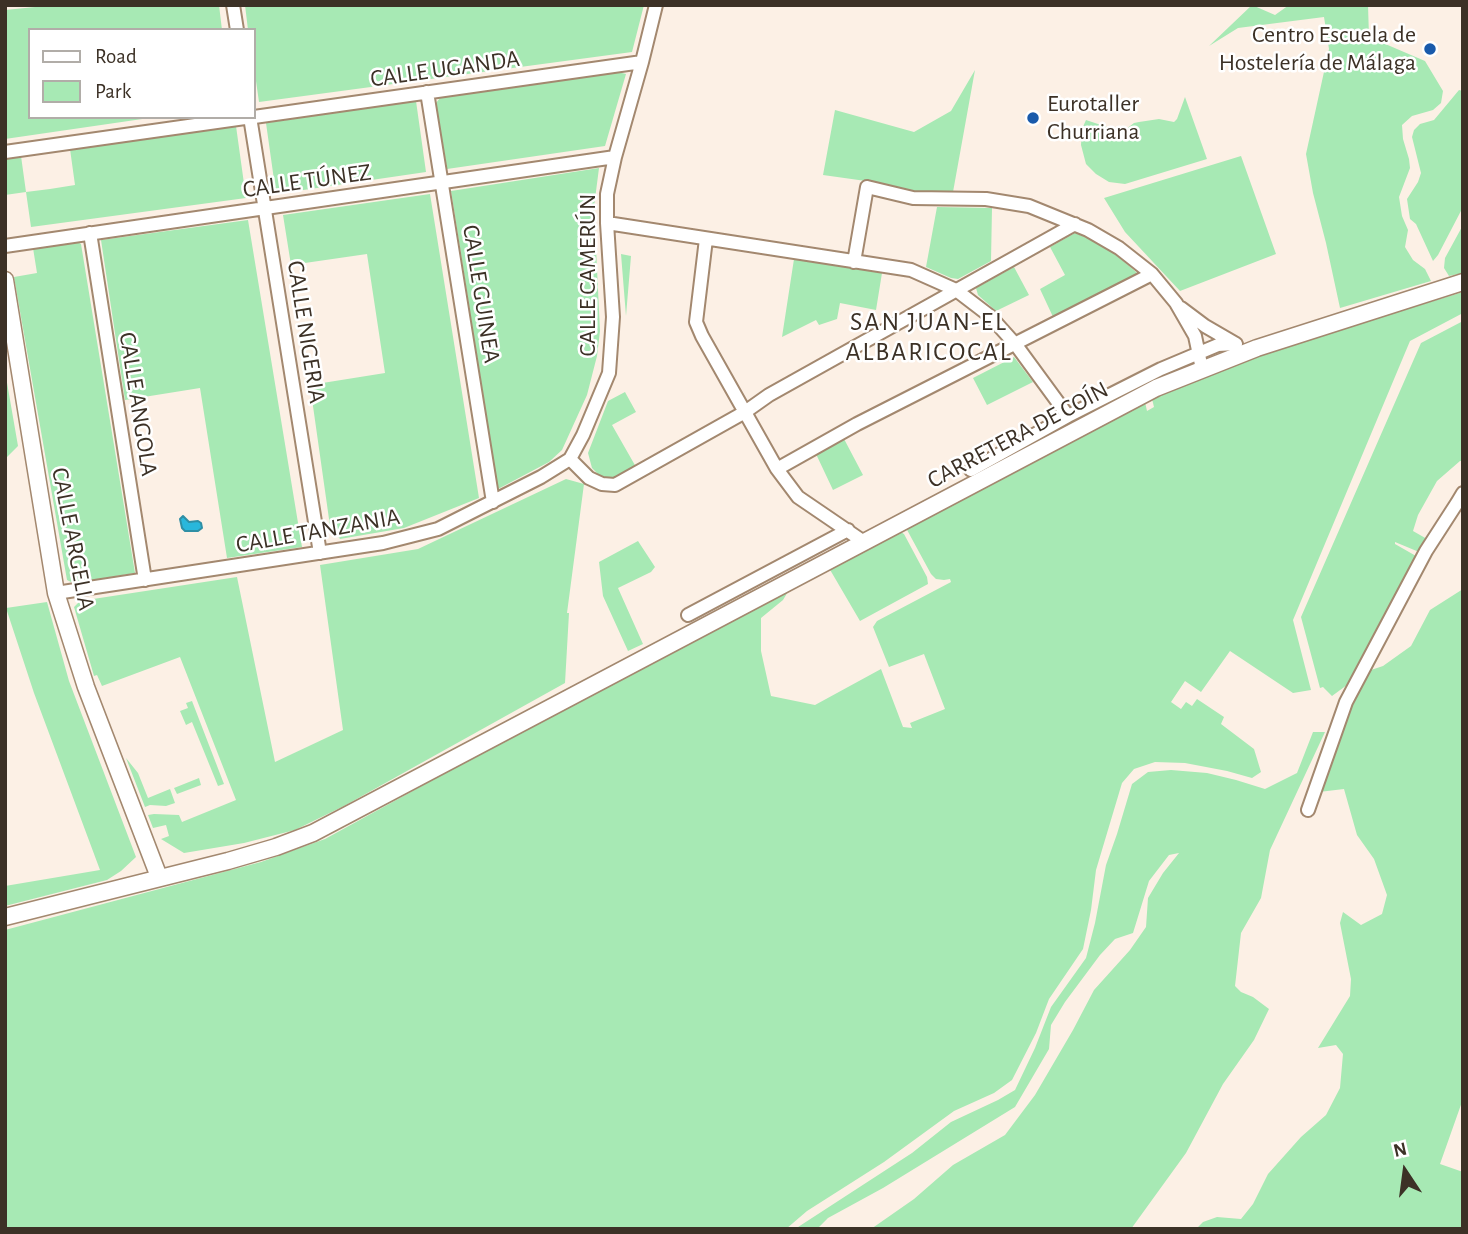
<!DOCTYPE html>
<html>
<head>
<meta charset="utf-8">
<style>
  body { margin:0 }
  #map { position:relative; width:1468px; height:1234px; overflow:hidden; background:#fcf0e5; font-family:"Alegreya Sans",sans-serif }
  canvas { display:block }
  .frame { position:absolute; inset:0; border:7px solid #3c3126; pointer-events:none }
  .legend { position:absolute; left:28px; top:28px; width:228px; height:91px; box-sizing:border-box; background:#fff; border:2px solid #b1ada8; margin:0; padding:9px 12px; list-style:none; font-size:21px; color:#3c3126 }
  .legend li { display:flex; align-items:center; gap:14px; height:35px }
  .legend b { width:35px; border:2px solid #b1ada8 }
  .north { position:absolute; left:1370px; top:1136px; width:70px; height:70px; -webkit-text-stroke:5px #fff; paint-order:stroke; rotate:347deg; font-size:19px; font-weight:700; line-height:28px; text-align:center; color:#3c3126 }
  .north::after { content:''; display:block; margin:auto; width:24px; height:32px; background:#3c3126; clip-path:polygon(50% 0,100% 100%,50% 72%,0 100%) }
</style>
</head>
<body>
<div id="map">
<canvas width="1468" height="1234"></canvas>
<div class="frame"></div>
<ul class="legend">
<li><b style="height:9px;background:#fff"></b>Road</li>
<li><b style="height:19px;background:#a7e9b4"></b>Park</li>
</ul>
<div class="north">N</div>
</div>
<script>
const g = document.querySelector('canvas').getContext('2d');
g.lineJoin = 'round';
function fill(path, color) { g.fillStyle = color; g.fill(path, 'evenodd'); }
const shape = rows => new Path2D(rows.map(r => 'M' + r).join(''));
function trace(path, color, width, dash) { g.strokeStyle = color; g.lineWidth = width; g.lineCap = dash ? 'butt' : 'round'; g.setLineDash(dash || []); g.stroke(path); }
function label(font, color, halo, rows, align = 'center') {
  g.font = font + ' "Alegreya Sans",sans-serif'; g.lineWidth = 5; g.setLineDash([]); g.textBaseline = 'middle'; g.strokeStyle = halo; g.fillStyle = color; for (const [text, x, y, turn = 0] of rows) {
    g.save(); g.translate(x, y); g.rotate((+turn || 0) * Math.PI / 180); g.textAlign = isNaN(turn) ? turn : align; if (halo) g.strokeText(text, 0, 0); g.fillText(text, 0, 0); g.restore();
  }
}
const green = shape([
  [55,5,219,5,222,30,30,30,30,117,156,117,5,139,5,10],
  [245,5,644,5,632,52,259,102,254,67,254,30,248,30],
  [1252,5,1275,15,1289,5,1368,5,1369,37,1425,61,1443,91,1441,103,1433,110,1412,116,1402,125,1403,139,1409,159,1410,168,1399,197,1402,216,1408,230,1405,247,1413,260,1425,269,1431,281,1340,308,1326,243,1313,193,1306,154,1329,49,1324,17,1238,28,1209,46],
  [975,70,953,192,919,192,880,183,823,175,835,110,914,132,951,111],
  [618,72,626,74,605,146,447,169,436,103,440,98],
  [1459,90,1463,91,1463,207,1438,255,1433,261,1416,224,1410,219,1407,199,1418,182,1421,173,1412,137,1414,130,1420,124,1434,120],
  [1185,97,1207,159,1125,184,1109,182,1096,174,1086,164,1081,145,1082,129,1086,120,1122,132,1134,123,1139,122,1159,119,1174,122,1177,119],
  [416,101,426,172,276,194,266,123],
  [236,126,246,198,31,227,26,192,5,195,5,158,21,156,26,192,50,189,75,185,70,149],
  [1241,156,1276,254,1180,291,1125,232,1104,198],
  [599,168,594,207,600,331,597,356,587,395,562,450,549,462,498,489,451,191],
  [430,194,479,498,404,528,340,539,330,526,310,385,385,373,367,254,291,265,283,215],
  [937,207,992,208,991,261,958,279,951,278,926,267],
  [248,220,302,547,227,558,200,388,125,400,101,240],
  [1463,225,1463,273,1449,276,1444,268,1445,258],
  [1075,233,1094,241,1111,251,1135,271,1137,273,1135,277,1054,319,1040,289,1065,275,1050,247],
  [76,241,81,244,135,573,73,583,67,580,14,277,37,273,33,248],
  [621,254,631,256,626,316],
  [794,259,882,273,876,310,840,303,837,319,819,325,816,320,782,337],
  [1014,267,1029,295,996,311,978,295,976,288],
  [1463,292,1463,313,1410,341,1293,620,1311,690,1293,693,1230,651,1201,692,1185,681,1171,702,1181,709,1186,702,1192,706,1197,699,1224,717,1221,724,1254,749,1261,772,1252,778,1227,771,1185,763,1155,762,1134,769,1122,783,1096,870,1091,910,1083,949,1049,999,1036,1033,1012,1080,994,1093,954,1111,884,1162,807,1211,786,1229,5,1229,5,930,261,862,325,839,619,678,789,590,783,600,761,618,761,651,771,696,815,705,881,669,903,727,912,728,910,723,945,709,924,654,889,667,873,627,877,621,951,582,950,579,944,580,936,579,931,574,906,528,1145,402,1147,411,1154,407,1152,399,1202,377,1293,344],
  [1463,321,1463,461,1460,461,1437,481,1418,515,1413,531,1427,539,1419,552,1395,542,1395,544,1416,556,1351,682,1332,696,1323,687,1320,688,1301,617,1421,343],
  [1014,357,1033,382,987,405,973,378],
  [5,371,18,446,5,459],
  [625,392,636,412,612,425,636,467,616,478,609,478,601,477,592,468,588,453,608,401],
  [843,437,863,475,833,490,816,454],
  [566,479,584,484,567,613,569,613,565,683,344,806,295,830,244,843,184,853,161,839,169,836,166,825,153,828,148,815,154,814,179,815,182,822,236,800,180,657,102,686,97,675,94,676,74,607,80,601,237,577,275,762,343,730,320,565,418,549],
  [899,531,904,534,927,577,928,584,860,621,829,568],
  [638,541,655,567,651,572,618,588,643,644,628,651,603,596,599,562],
  [1463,589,1463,1099,1440,1164,1463,1172,1463,1229,1196,1229,1203,1222,1217,1217,1241,1219,1253,1204,1268,1174,1301,1137,1326,1115,1340,1088,1343,1054,1336,1045,1318,1048,1350,996,1351,979,1340,923,1343,912,1361,925,1382,914,1387,895,1374,859,1357,835,1344,789,1319,792,1341,731,1368,671,1383,666,1411,646,1430,610],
  [47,602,69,681,136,857,121,871,107,880,5,906,5,886,100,870,34,693,6,608],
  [192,701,224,784,218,786,192,722,186,725,180,711,188,708,186,703],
  [1313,732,1325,732,1270,850,1261,898,1241,933,1235,986,1241,992,1253,997,1269,1009,1254,1040,1223,1084,1186,1153,1131,1229,871,1229,914,1199,953,1165,1005,1135,1035,1095,1073,1030,1094,990,1130,950,1146,927,1148,898,1163,873,1179,853,1169,855,1149,881,1133,933,1115,939,1100,955,1065,1002,1051,1025,1049,1049,1015,1107,883,1188,828,1218,817,1229,795,1229,912,1153,951,1122,998,1100,1015,1090,1035,1048,1051,1007,1086,958,1095,923,1106,865,1117,834,1132,784,1148,772,1171,770,1207,773,1236,780,1265,789,1297,773],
  [126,758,138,773,148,798,170,789,175,803,166,806,150,805,145,807],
  [199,778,201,785,177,794,174,788]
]);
const water = shape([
  [183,516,189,522,198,521,201,523,202,528,198,531,185,531,182,528,180,519,183,516]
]);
const minor = shape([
  [233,5,237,30],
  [427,92,493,502],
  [250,117,320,553],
  [254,117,642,62],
  [5,152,252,117],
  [607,223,911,270,956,290,990,316,1016,345,1068,416],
  [90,233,145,580],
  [706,239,696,322,702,336,777,469,798,497,864,542],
  [5,246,615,157],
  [854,262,867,187,913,198,986,199,1029,206,1088,230,1119,248,1152,274,1176,303,1195,336,1202,369],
  [1181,308,1205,326,1236,344],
  [570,459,589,478,602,484,615,485,745,412,769,395,1075,224],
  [777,469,857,424,1152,274],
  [971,470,1068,416,1161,369,1218,345,1235,344],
  [56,593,383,543,438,529,541,477,570,459,583,435,609,373,613,317,607,223,607,194,615,157,642,62,656,5],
  [688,615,848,530],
  [1308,810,1346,702,1426,551,1457,503,1463,493]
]);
const tertiary = shape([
  [5,280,56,593,86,687,159,877],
  [5,917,228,861,276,847,313,833,1156,388,1257,348,1463,282]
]);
const markers = [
  [1430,49,7,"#195aab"],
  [1033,118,7,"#195aab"]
];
const poiNames = [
  ["Centro Escuela de",1416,35],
  ["Hostelería de Málaga",1416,63],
  ["Eurotaller",1047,104,"left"],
  ["Churriana",1047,132,"left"]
];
const streetNames = [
  ["CALLE UGANDA",445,69,-8],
  ["CALLE TÚNEZ",307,181,-8],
  ["CALLE CAMERÚN",588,275,-90],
  ["CALLE GUINEA",481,294,81],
  ["CALLE NIGERIA",306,332,81],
  ["CALLE ANGOLA",138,404,81],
  ["CARRETERA DE COÍN",1018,435,-28],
  ["CALLE TANZANIA",318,531,-10],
  ["CALLE ARGELIA",73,539,79]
];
const neighbourhoodNames = [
  ["SAN JUAN-EL",929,322],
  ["ALBARICOCAL",929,352]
];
fill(green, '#a7e9b4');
fill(water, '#29b7dc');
trace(water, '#2f8fa5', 2);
trace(minor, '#a3886f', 16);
trace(tertiary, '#a3886f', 19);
trace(minor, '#fff', 12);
trace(tertiary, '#fff', 16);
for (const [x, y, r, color] of markers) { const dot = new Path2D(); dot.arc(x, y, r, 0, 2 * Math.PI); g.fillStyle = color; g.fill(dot); trace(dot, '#fff', 2.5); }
label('24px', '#3c3126', '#fff', poiNames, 'right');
label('24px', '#3c3126', '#fff', streetNames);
g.letterSpacing = '2px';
label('26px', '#3c3126', '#fff', neighbourhoodNames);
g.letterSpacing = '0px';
</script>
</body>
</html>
